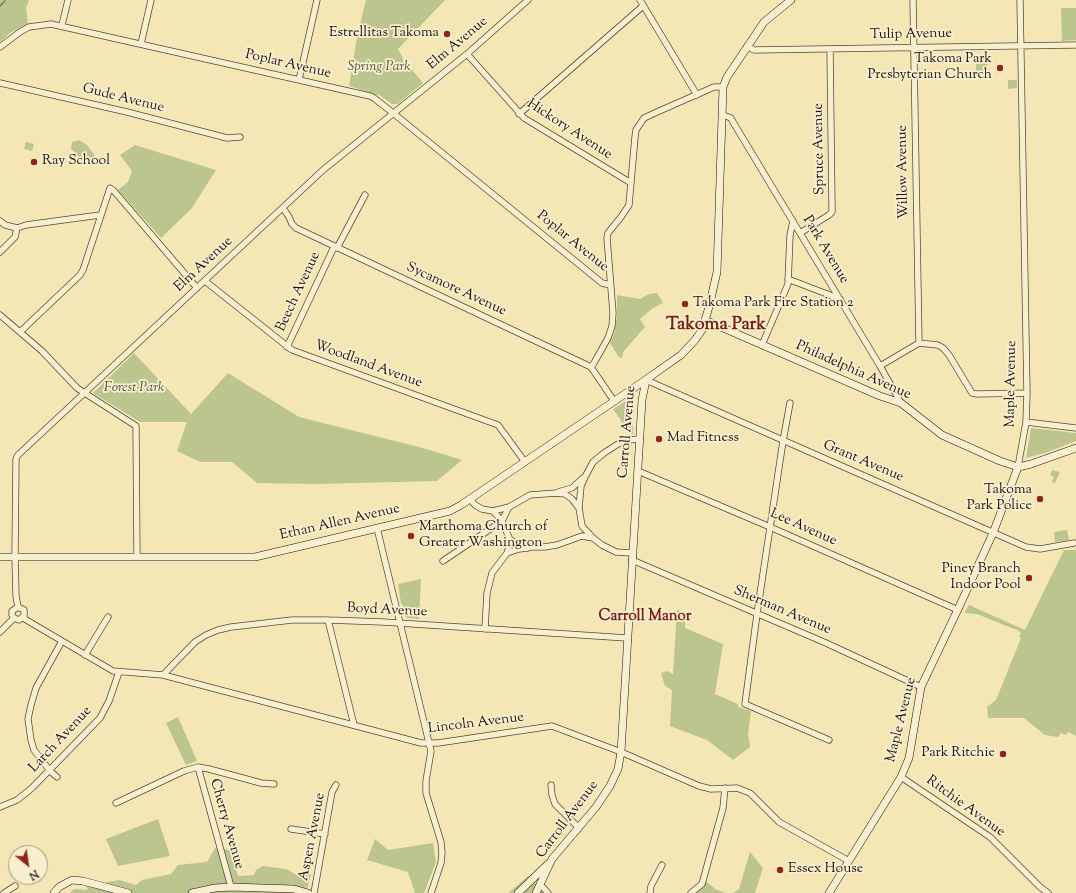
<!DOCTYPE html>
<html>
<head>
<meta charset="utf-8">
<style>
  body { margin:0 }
  #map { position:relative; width:1076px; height:893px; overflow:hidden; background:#f4e7b5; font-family:"Sorts Mill Goudy",serif }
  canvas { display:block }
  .north { position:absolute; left:8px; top:845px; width:40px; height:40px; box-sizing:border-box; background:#f8efcf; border:1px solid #a29781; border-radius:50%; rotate:150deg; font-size:11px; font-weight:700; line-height:16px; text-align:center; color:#21130d }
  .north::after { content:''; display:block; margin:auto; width:14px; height:18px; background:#8f2418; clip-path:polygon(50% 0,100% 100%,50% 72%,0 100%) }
</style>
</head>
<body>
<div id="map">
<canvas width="1076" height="893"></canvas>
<div class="north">N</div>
</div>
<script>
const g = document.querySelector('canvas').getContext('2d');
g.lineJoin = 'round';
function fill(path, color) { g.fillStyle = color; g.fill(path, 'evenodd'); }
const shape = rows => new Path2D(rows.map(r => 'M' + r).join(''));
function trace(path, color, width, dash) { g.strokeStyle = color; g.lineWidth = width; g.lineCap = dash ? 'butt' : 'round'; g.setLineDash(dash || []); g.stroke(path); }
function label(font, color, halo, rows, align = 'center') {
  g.font = font + ' "Sorts Mill Goudy",serif'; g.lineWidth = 3.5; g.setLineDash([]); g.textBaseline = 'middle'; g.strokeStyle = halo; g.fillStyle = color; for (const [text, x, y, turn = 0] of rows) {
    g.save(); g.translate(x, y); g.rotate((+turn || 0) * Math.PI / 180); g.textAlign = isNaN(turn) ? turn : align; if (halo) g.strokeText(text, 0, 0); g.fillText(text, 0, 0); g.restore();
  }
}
const green = shape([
  [0,0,29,0,26,8,28,24,10,33,0,42],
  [366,0,445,0,398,49,404,60,423,83,398,104,392,104,381,96,349,86,357,37],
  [1061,8,1076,8,1076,40,1062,41],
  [976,58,987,58,988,72,985,74,976,74],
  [1008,80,1017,80,1017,88,1008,89],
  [79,140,87,145,95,156,92,160,81,158,71,149,72,142],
  [26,142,34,144,32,151,24,149],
  [135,145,216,170,192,208,161,238,118,190,128,182,132,171,120,155],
  [657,293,663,303,653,308,640,319,645,327,623,352,622,358,619,357,610,343,614,333,617,317,617,295,640,299,649,294],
  [134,353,191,414,228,373,299,417,423,448,462,460,437,481,316,484,257,483,232,462,200,462,177,451,187,422,140,422,93,393],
  [629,398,631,398,634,401,632,416,633,419,633,434,631,435,613,409,626,401],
  [1031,428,1076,433,1076,441,1045,453,1026,458],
  [1052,470,1060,472,1055,483,1052,482,1054,477,1050,475],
  [1067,530,1069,540,1055,542,1054,532],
  [1064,550,1076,550,1076,736,1068,732,1066,735,1061,733,1058,737,1045,735,1024,718,988,718,987,707,996,700,1021,638,1019,636,1021,634,1019,631,977,614,964,613,969,605,1025,630],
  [421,579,419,619,407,618,405,615,403,605,401,603,398,584],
  [677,610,685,613,685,628,723,644,715,694,738,704,738,707,751,711,748,734,750,747,733,760,707,740,670,726,672,690,665,686,661,673,667,671,673,674],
  [178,717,197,761,186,765,166,723],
  [158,819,170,856,118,866,106,839],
  [375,839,388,850,433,843,436,862,424,893,415,893,408,872,367,860],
  [215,848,230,850,238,876,254,875,256,870,263,866,286,869,295,874,311,874,306,893,70,893,74,889,88,890,86,886,119,880,136,885,142,880,171,874,178,865,207,862],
  [750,852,763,868,755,893,733,893,739,889],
  [528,876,545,893,508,893],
  [706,881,715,889,726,893,693,893]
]);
const stream = shape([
  [0,6,5,1]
]);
const street = shape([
  [640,0,697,95],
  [913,0,919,343],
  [62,25,68,0],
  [141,44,151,0],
  [747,46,754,50,1076,45],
  [0,47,20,32,29,27,51,24,370,96,374,98,393,113,602,283,610,285],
  [467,54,524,118,631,183],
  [299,80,317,0],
  [0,83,127,112,227,138,240,137],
  [519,114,643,6],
  [723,115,731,118,733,122,880,366,901,403],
  [283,208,289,217,292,224,296,228,591,367,614,401],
  [0,221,5,225,17,228,26,225,100,215],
  [800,233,829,215,832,212,832,207,830,49],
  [337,248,365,195],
  [0,252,15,237,17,228],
  [788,279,840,299],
  [205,281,292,350,498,425,525,462],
  [0,315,42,351,77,388,136,426,137,557],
  [20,332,80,275,83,270,110,188,114,191,197,288],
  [762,345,788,284,790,235,793,221],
  [287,347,334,247],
  [880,366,919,343,938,345,943,348,949,355,972,393,977,394,1027,393],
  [591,367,594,363,608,338,612,326,613,313,607,238,608,233,621,217,629,205,635,137,636,130,644,118,657,112,714,87,723,87],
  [646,380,1026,547,1040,549,1074,543],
  [790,403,783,441,757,614,745,704,829,740],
  [1026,422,1076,428],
  [1018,467,1026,422,1027,393,1020,0],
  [638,471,770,527,958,610],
  [558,492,572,488,583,478],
  [470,499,475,505,482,509,493,511,509,507,530,495,556,493,565,494,572,499,579,508,582,526,593,538,602,545,616,552,632,553],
  [579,508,581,486,585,477,593,462,604,453,618,444,628,440,640,439],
  [493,511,502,521,510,540,520,545,531,547,544,547,557,545,582,536,593,538],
  [377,528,431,751,426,781,426,793,441,842,442,853,441,863,431,893],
  [507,553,519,549,528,548],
  [632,560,826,643,921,687],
  [443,561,502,521,509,507],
  [18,607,16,596,15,557,16,459,18,455,323,170,467,54,528,0],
  [14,618,19,620,24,616,24,610,18,607],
  [14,618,12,615,12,611,18,607],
  [23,618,113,671,163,675,421,743,438,743,552,726,621,752,699,786,711,789,737,788,742,790,750,793,779,822,849,861],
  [328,620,354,725],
  [485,629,487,593,492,573,507,553,510,544,510,540],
  [0,632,14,618],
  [85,655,108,617],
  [163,675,195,642,206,635,218,630,231,627,292,620,328,620,383,622,627,638],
  [198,767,231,887],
  [57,777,50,771,34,750,31,740,28,719,31,705,36,688,62,641],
  [901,777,990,837,1039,886,1048,893],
  [551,785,552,795,555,804,579,828],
  [116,803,184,771,198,767,209,769,261,783,274,784],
  [0,807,17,800,32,788,100,718,109,701,119,672],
  [291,829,325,834],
  [540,884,548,893],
  [4,893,15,886],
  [314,893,332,792,336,785],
  [650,893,651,886,662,865],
  [691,893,702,884,723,808,725,788]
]);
const secondary = shape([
  [705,320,880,396,901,403,942,435,1000,461,1018,467,1023,466,1031,464,1076,448],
  [0,557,255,557,450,511,461,505,644,381,681,355,695,340,702,330,709,307,717,272,723,87,727,77,764,22,791,0],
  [54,893,59,887,72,880,83,881,128,893],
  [192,893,215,888,231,887,294,889,308,893],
  [518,893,548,864],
  [536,893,552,859,596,807,610,786,618,769,621,752,642,400,646,380],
  [829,893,901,777,909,758,921,687,960,605,993,533,1018,467]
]);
const markers = [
  [447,34,4,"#8f2418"],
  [1000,68,4,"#8f2418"],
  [34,162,4,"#8f2418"],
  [685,304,4,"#8f2418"],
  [659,439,4,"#8f2418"],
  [1040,499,4,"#8f2418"],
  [411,536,4,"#8f2418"],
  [1029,578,4,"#8f2418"],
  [1003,754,4,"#8f2418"],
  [780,870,4,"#8f2418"]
];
const poiNames = [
  ["Estrellitas Takoma",439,34],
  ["Takoma Park",992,60],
  ["Presbyterian Church",992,76],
  ["Ray School",42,162,"left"],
  ["Takoma Park Fire Station 2",693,304,"left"],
  ["Mad Fitness",667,439,"left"],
  ["Takoma",1032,491],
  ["Park Police",1032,507],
  ["Marthoma Church of",419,528,"left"],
  ["Greater Washington",419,544,"left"],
  ["Piney Branch",1021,570],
  ["Indoor Pool",1021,586],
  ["Park Ritchie",995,754],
  ["Essex House",788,870,"left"]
];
const streetNames = [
  ["Tulip Avenue",911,35,-1],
  ["Elm Avenue",458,44,-40],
  ["Poplar Avenue",288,65,13],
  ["Gude Avenue",123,99,14],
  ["Hickory Avenue",569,130,33],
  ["Spruce Avenue",820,149,-91],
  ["Willow Avenue",904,172,-91],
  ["Poplar Avenue",572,242,39],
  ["Park Avenue",825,250,59],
  ["Elm Avenue",204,265,-43],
  ["Sycamore Avenue",456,290,25],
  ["Beech Avenue",299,292,-65],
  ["Woodland Avenue",368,365,20],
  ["Philadelphia Avenue",853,371,24],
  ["Maple Avenue",1012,384,-89],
  ["Carroll Avenue",628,432,-85],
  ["Grant Avenue",863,462,23],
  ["Ethan Allen Avenue",340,523,-13],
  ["Lee Avenue",803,528,24],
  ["Boyd Avenue",387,611,3],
  ["Sherman Avenue",782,611,23],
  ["Maple Avenue",902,720,-76],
  ["Lincoln Avenue",476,724,-7],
  ["Larch Avenue",61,740,-47],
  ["Ritchie Avenue",965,807,36],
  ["Carroll Avenue",568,820,-53],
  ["Cherry Avenue",226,824,74],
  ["Aspen Avenue",313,837,-79]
];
const parkNames = [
  ["Spring Park",379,68],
  ["Forest Park",134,389]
];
const neighbourhoodNames = [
  ["Carroll Manor",645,617]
];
const districtNames = [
  ["Takoma Park",716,326]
];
fill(green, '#bbc58d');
trace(stream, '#6b7a6f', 1.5);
trace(street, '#564837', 7);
trace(secondary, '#21130d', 8);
trace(street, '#f8efcf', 5.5);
trace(secondary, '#f8efcf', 7);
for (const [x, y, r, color] of markers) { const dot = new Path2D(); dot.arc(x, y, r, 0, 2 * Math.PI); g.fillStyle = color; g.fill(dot); trace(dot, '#f8efcf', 1.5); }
label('14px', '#21130d', '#f8efcf', poiNames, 'right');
label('14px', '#21130d', '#f8efcf', streetNames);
label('italic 14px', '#57513a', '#f8efcf', parkNames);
label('bold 15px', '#7a1f14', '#f8efcf', neighbourhoodNames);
label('bold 18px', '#7a1f14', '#f8efcf', districtNames);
</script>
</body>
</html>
